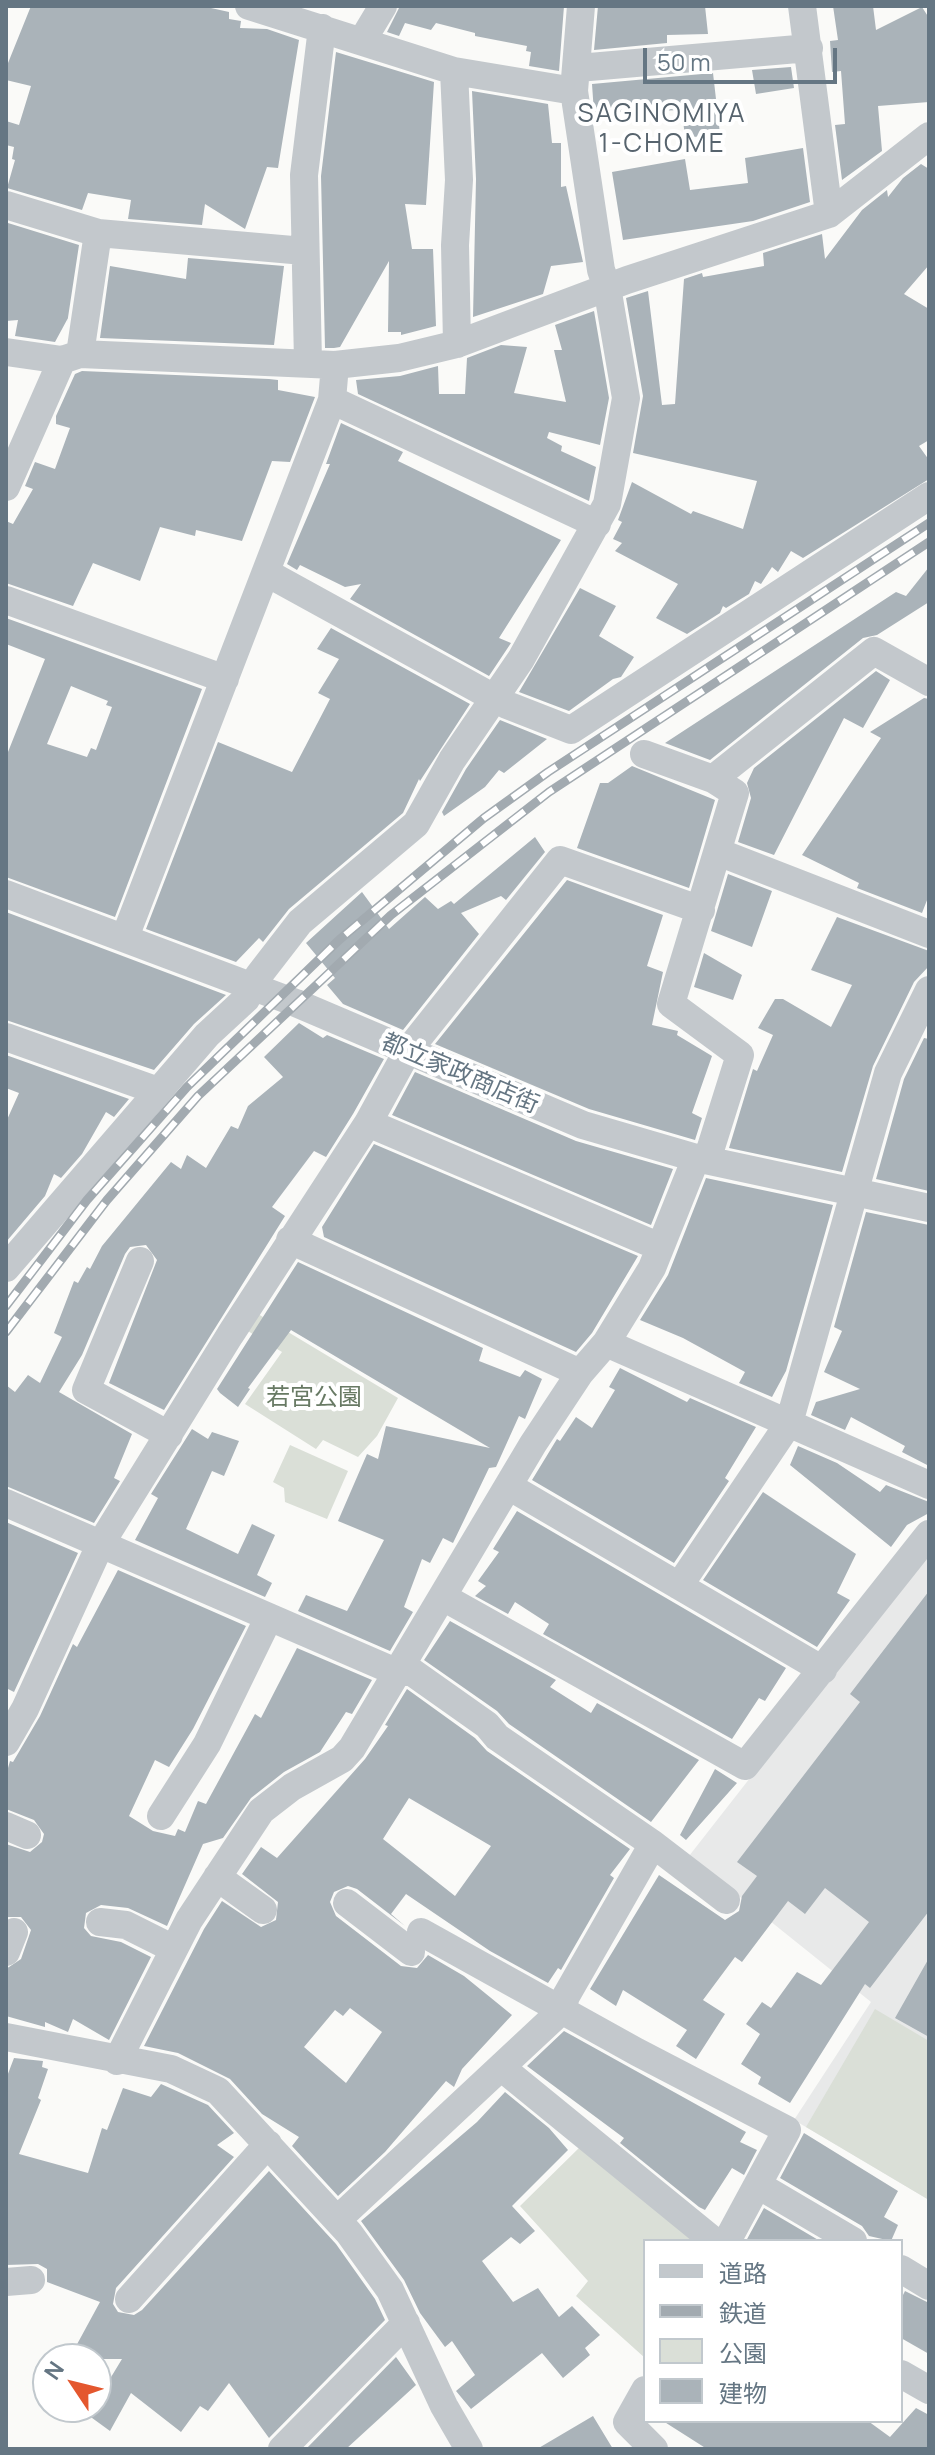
<!DOCTYPE html>
<html>
<head>
<meta charset="utf-8">
<style>
  body { margin:0 }
  #map { position:relative; width:935px; height:2455px; overflow:hidden; background:#fafaf8; font-family:Manrope,"Noto Sans JP",sans-serif }
  canvas { display:block }
  .frame { position:absolute; inset:0; border:8px solid #657683; pointer-events:none }
  .legend { position:absolute; left:643px; top:2239px; width:260px; height:184px; box-sizing:border-box; background:#fff; border:2px solid #c1c8cd; margin:0; padding:10px 14px; list-style:none; font-size:24px; color:#657683 }
  .legend li { display:flex; align-items:center; gap:16px; height:40px }
  .legend b { width:40px; border:2px solid #c1c8cd }
  .north { position:absolute; left:32px; top:2343px; width:80px; height:80px; box-sizing:border-box; background:#fff; border:2px solid #c1c8cd; border-radius:50%; rotate:305deg; font-size:22px; font-weight:700; line-height:32px; text-align:center; color:#657683 }
  .north::after { content:''; display:block; margin:auto; width:28px; height:36px; background:#e4572e; clip-path:polygon(50% 0,100% 100%,50% 72%,0 100%) }
  .scale { position:absolute; left:643px; top:48px; width:194px; height:36px; box-sizing:border-box; border:4px solid #657683; border-top:0; padding-left:10px; font-size:24px; line-height:28px; white-space:nowrap; color:#657683; -webkit-text-stroke:6px #fff; paint-order:stroke }
</style>
</head>
<body>
<div id="map">
<canvas width="935" height="2455"></canvas>
<div class="frame"></div>
<ul class="legend">
<li><b style="height:10px;background:#c3c8cc"></b>道路</li>
<li><b style="height:10px;background:#a2aab0"></b>鉄道</li>
<li><b style="height:22px;background:#dadfd7"></b>公園</li>
<li><b style="height:22px;background:#aab3b9"></b>建物</li>
</ul>
<div class="north">N</div>
<div class="scale">50 m</div>
</div>
<script>
const g = document.querySelector('canvas').getContext('2d');
g.lineJoin = 'round';
function fill(path, color) { g.fillStyle = color; g.fill(path, 'evenodd'); }
const shape = rows => new Path2D(rows.map(r => 'M' + r).join(''));
function trace(path, color, width, dash) { g.strokeStyle = color; g.lineWidth = width; g.lineCap = dash ? 'butt' : 'round'; g.setLineDash(dash || []); g.stroke(path); }
function label(font, color, halo, rows, align = 'center') {
  g.font = font + ' Manrope,"Noto Sans JP",sans-serif'; g.lineWidth = 8; g.setLineDash([]); g.textBaseline = 'middle'; g.strokeStyle = halo; g.fillStyle = color; for (const [text, x, y, turn = 0] of rows) {
    g.save(); g.translate(x, y); g.rotate((+turn || 0) * Math.PI / 180); g.textAlign = isNaN(turn) ? turn : align; if (halo) g.strokeText(text, 0, 0); g.fillText(text, 0, 0); g.restore();
  }
}
const built = shape([
  [929,1549,929,2200,794,2120,871,2002,689,1856]
]);
const green = shape([
  [253,1311,398,1398,377,1436,358,1457,323,1440,316,1449,245,1404,282,1352,243,1328],
  [290,1445,348,1471,327,1519,285,1502,284,1488,273,1482],
  [875,2009,929,2041,929,2200,806,2127],
  [582,2145,701,2241,645,2241,645,2358,576,2296,588,2281,520,2206]
]);
const building = shape([
  [31,6,202,6,229,12,229,19,241,21,240,28,267,29,299,40,278,168,267,167,245,229,205,204,202,225,128,219,131,200,88,193,82,210,7,188,15,160,12,159,14,147,6,145,6,121,19,125,31,86,6,80,6,68],
  [400,6,564,6,559,71,529,66,531,52,526,51,527,46,475,36,475,33,436,23,431,30,405,23,399,36,387,32],
  [598,6,705,6,708,34,667,35,667,43,594,50],
  [833,6,873,6,876,30,922,7,929,18,929,102,878,106,882,151,842,180,835,125,845,124,841,71,832,72,830,41,838,40],
  [336,52,434,82,426,205,405,204,412,249,433,249,436,326,401,335,401,332,388,332,389,261,340,347,334,348,325,348,321,176],
  [791,67,794,88,756,94,752,70],
  [713,73,720,134,685,138,682,110,594,113,592,84],
  [472,91,548,104,552,143,561,143,561,187,566,186,583,262,551,266,543,294,473,317,476,179],
  [803,148,810,202,753,221,623,240,612,172,685,159,690,190,748,183,745,158],
  [921,164,929,169,929,265,904,294,929,309,929,440,919,446,929,460,929,479,803,558,791,551,778,572,772,567,761,584,755,581,749,594,726,608,723,606,720,613,687,634,656,618,678,584,615,551,622,543,613,539,622,522,618,520,632,482,691,514,693,511,743,529,757,481,633,453,643,396,626,298,648,291,662,405,675,404,684,279,702,273,703,277,764,266,763,253,822,234,825,259,862,210,887,190,888,197,903,178],
  [8,223,79,245,67,324,68,318,55,342,15,336,18,320,6,321],
  [188,258,284,266,274,345,100,338,110,266,186,279],
  [594,311,609,398,600,445,549,432,547,438,562,446,561,451,596,467,589,501,358,394,356,380,400,376,438,366,439,394,465,394,467,358,501,345,527,347,514,393,566,402,554,350,562,350,555,325],
  [82,371,269,379,278,380,278,390,315,397,290,462,272,461,242,541,196,530,195,536,160,527,140,581,93,563,73,606,6,583,6,521,13,524,33,489,25,486,35,462,55,469,70,428,56,424,56,416,75,374],
  [341,423,403,452,398,461,561,540,499,638,511,643,489,676,350,599,361,584,345,587,300,565,297,570,287,564,330,464,326,464],
  [929,567,929,602,877,635,863,638,710,760,665,743,896,592,906,596],
  [580,588,616,606,599,636,634,657,621,677,613,679,569,711,519,692],
  [6,618,202,689,115,917,6,877,6,757,45,659,6,644],
  [71,686,108,701,106,705,112,707,96,750,91,748,87,757,47,744],
  [331,628,470,704,420,781,419,779,403,813,289,909,263,942,259,938,236,962,146,929,218,742,292,772,330,699,318,693,339,659,317,649],
  [876,671,890,680,863,728,844,718,774,855,738,842,751,798,747,783,754,768],
  [924,698,929,699,929,895,922,913,857,888,859,883,802,855,881,738,870,732],
  [500,720,547,739,504,773,499,770,485,787,444,816,442,812,466,769],
  [632,766,715,800,689,888,577,848,600,783,608,783],
  [535,837,545,852,506,900,501,896,461,913,479,934,403,1030,343,1004,327,985,335,978,306,943,362,892,389,929,425,897,438,909,451,901,454,904],
  [728,874,772,891,752,947,711,931],
  [567,880,663,915,647,966,663,972,652,1025,678,1031,677,1035,712,1056,692,1113,702,1118,695,1140,589,1109,435,1044],
  [6,912,226,995,194,1024,154,1070,6,1020],
  [837,917,929,951,929,966,914,982,873,1066,842,1172,729,1148,753,1069,757,1071,773,1035,758,1028,775,999,783,999,831,1027,852,985,811,970],
  [704,953,742,975,733,1000,694,987],
  [299,1023,323,1038,327,1035,384,1059,353,1114,326,1157,314,1151,272,1207,285,1216,164,1410,109,1383,157,1260,146,1245,130,1247,125,1254,82,1355,59,1392,132,1434,114,1478,120,1481,94,1523,6,1486,6,1385,15,1392,28,1375,40,1383,62,1337,54,1333,74,1281,78,1283,87,1267,90,1269,102,1246,171,1162,181,1169,187,1155,206,1168,231,1126,238,1129,248,1106,283,1077,264,1057],
  [924,1038,929,1039,929,1191,876,1179,904,1079],
  [6,1055,129,1099,114,1117,106,1112,82,1154,61,1178,54,1174,45,1196,6,1242,6,1122,19,1093,6,1088],
  [415,1072,576,1141,673,1169,651,1225,392,1115],
  [374,1144,638,1256,592,1333,576,1352,324,1237,322,1227],
  [706,1178,833,1205,786,1371,772,1397,739,1383,745,1372,683,1338,640,1320,668,1275],
  [866,1212,929,1225,929,1466,902,1452,905,1446,851,1417,845,1430,811,1415,816,1402,860,1389,824,1372,842,1331,834,1327],
  [298,1262,483,1348,479,1361,520,1377,525,1370,542,1379,525,1419,519,1416,496,1467,489,1468,453,1543,443,1538,430,1563,422,1559,404,1607,413,1612,390,1651,298,1611,306,1595,347,1611,384,1540,338,1521,367,1454,378,1459,386,1426,490,1448,291,1330,248,1388,250,1389,238,1407,220,1393,217,1389],
  [620,1368,687,1402,690,1398,756,1427,725,1478,729,1481,674,1563,532,1480,557,1439,560,1441,576,1417,592,1428,615,1390,609,1387],
  [192,1429,208,1439,212,1432,239,1441,224,1476,212,1471,186,1529,238,1554,252,1524,275,1535,257,1575,272,1583,265,1597,135,1540,158,1498,151,1494],
  [798,1446,837,1463,880,1492,886,1485,929,1502,929,1513,907,1525,891,1547,790,1465],
  [763,1492,856,1554,837,1593,850,1600,817,1647,703,1580],
  [517,1511,786,1668,765,1701,759,1698,732,1739,543,1634,549,1624,515,1602,508,1614,475,1596,486,1586,478,1581,499,1552,493,1549],
  [6,1522,78,1553,14,1692,6,1688],
  [118,1570,246,1626,193,1729,169,1767,155,1760,129,1816,153,1831,175,1836,178,1829,185,1832,198,1801,206,1804,255,1714,261,1718,297,1648,372,1680,352,1714,346,1712,320,1752,284,1772,251,1798,223,1838,203,1844,167,1926,128,1908,101,1905,86,1913,84,1928,91,1936,121,1942,151,1957,109,2040,73,2019,68,2032,45,2022,45,2027,6,2016,6,1969,21,1959,31,1930,21,1917,6,1917,6,1844,30,1852,42,1842,44,1834,34,1820,6,1809,6,1775,10,1761,13,1762,40,1716,73,1644,77,1647],
  [929,1591,929,1911,870,1988,865,1984,790,2103,758,2084,761,2077,741,2064,760,2034,746,2024,762,2002,771,2008,797,1972,821,1985,869,1922,825,1888,805,1914,788,1901,742,1962,735,1957,703,2000,725,2014,696,2059,676,2046,687,2030,623,1990,616,2006,590,1989,659,1875,725,1920,739,1911,742,1896,757,1876,737,1862,860,1702,850,1694],
  [450,1621,556,1680,550,1687,591,1713,597,1703,699,1760,651,1822,509,1724,497,1711,424,1660],
  [407,1689,475,1738,487,1751,630,1849,610,1875,614,1878,561,1970,558,1968,548,1983,490,1951,406,1894,391,1914,405,1926,357,1889,348,1886,334,1892,330,1902,336,1916,401,1966,417,1968,428,1955,464,1976,512,2015,462,2069,454,2087,446,2081,385,2152,338,2196,292,2146,299,2137,262,2114,230,2079,178,2053,144,2046,204,1929,222,1901,261,1927,276,1920,278,1902,242,1874,261,1847,277,1858,365,1759,388,1726,385,1725],
  [409,1798,491,1846,455,1896,383,1839],
  [350,2008,382,2032,346,2083,304,2047,335,2010,343,2016],
  [715,1769,737,1783,686,1840,680,1835],
  [929,1958,929,2037,895,2018],
  [564,2031,746,2132,740,2142,757,2150,744,2175,732,2168,705,2210,699,2207,620,2143,624,2138,527,2066],
  [14,2058,43,2061,42,2067,48,2069,38,2098,41,2100,19,2154,88,2173,102,2128,107,2130,123,2088,151,2097,161,2084,208,2105,234,2133,217,2145,234,2157,116,2288,113,2304,118,2312,134,2315,142,2310,269,2171,336,2244,375,2299,385,2320,269,2438,229,2383,208,2411,200,2406,181,2432,131,2393,110,2431,88,2415,122,2359,69,2359,100,2302,47,2282,47,2269,38,2264,6,2265,6,2079],
  [505,2092,549,2128,568,2150,512,2206,535,2231,520,2244,511,2237,482,2261,513,2302,538,2288,559,2317,572,2306,600,2335,585,2348,590,2355,563,2378,542,2353,471,2409,456,2391,475,2375,452,2341,445,2347,420,2313,404,2280,361,2221,477,2122],
  [804,2133,898,2191,884,2217,898,2225,891,2241,869,2236,862,2226,780,2178],
  [764,2208,820,2241,746,2241],
  [905,2291,929,2303,929,2354,901,2338,901,2299],
  [396,2357,416,2385,346,2449,306,2449],
  [916,2408,929,2415,929,2449,707,2449,663,2421,868,2421,890,2437],
  [593,2416,613,2449,537,2449]
]);
const minor = shape([
  [249,6,454,71,574,91],
  [802,6,829,214],
  [362,41,383,6],
  [578,68,809,48],
  [454,71,459,180,455,245,457,344],
  [6,205,98,233,304,251],
  [6,352,62,360,80,354,335,365,399,358,457,344,627,280,829,214,929,136],
  [80,354,98,233],
  [308,362,304,175,322,28],
  [332,400,597,524],
  [6,487,62,360],
  [267,573,507,705,571,730,929,496],
  [6,600,225,679],
  [644,754,713,779,735,793,671,1004,740,1055,707,1160],
  [713,779,874,651,929,682],
  [718,852,929,934],
  [6,894,296,1003,583,1125,696,1158,929,1208],
  [125,937,332,400,335,365],
  [6,1037,158,1091],
  [368,1123,660,1247],
  [290,1240,580,1373],
  [140,1261,86,1390,169,1435],
  [6,1268,207,1035,246,999,259,975,300,922,416,824,452,760,521,659,607,504,626,398,607,287,601,270,574,91,581,6],
  [606,1343,929,1485],
  [510,1487,823,1670],
  [6,1503,396,1672,412,1672,487,1725,497,1737,653,1844,566,1996,562,2010,337,2220],
  [679,1586,789,1423,888,1073,929,990],
  [443,1597,745,1766,929,1534],
  [6,1742,25,1709,100,1545,230,1335,368,1123,407,1052,560,860,701,910],
  [161,1816,207,1744,269,1617],
  [6,1826,27,1835],
  [653,1844,726,1900],
  [217,1877,263,1910],
  [347,1903,411,1952],
  [100,1922,126,1925,174,1949],
  [421,1932,637,2052,787,2130,727,2241],
  [6,1952,14,1932],
  [6,2037,171,2069,218,2091,349,2233,390,2290,444,2406,469,2449],
  [117,2061,189,1920,261,1811,292,1787,342,1759,352,1748,533,1444,580,1373,606,1343,652,1268,696,1158],
  [502,2068,714,2241],
  [758,2185,853,2241],
  [901,2269,929,2286],
  [6,2282,31,2280],
  [129,2299,268,2144],
  [901,2374,929,2390],
  [645,2390,627,2422,654,2449],
  [282,2449,406,2323]
]);
const rail = shape([
  [6,1306,87,1200,187,1087,339,940,484,818,548,772,929,523],
  [6,1332,107,1200,198,1096,391,915,549,792,929,542]
]);
const streetNames = [
  ["都立家政商店街",460,1074,23]
];
const parkNames = [
  ["若宮公園",314,1398]
];
const neighbourhoodNames = [
  ["SAGINOMIYA",662,115],
  ["1-CHOME",662,145]
];
fill(built, '#e8e9e9');
fill(green, '#dadfd7');
fill(building, '#aab3b9');
trace(minor, '#c3c8cc', 28);
trace(rail, '#a2aab0', 9);
trace(rail, '#fff', 6, [18]);
label('24px', '#657683', '#fff', streetNames);
label('24px', '#687a64', '#fff', parkNames);
g.letterSpacing = '2px';
label('26px', '#57646e', '#fff', neighbourhoodNames);
g.letterSpacing = '0px';
</script>
</body>
</html>
